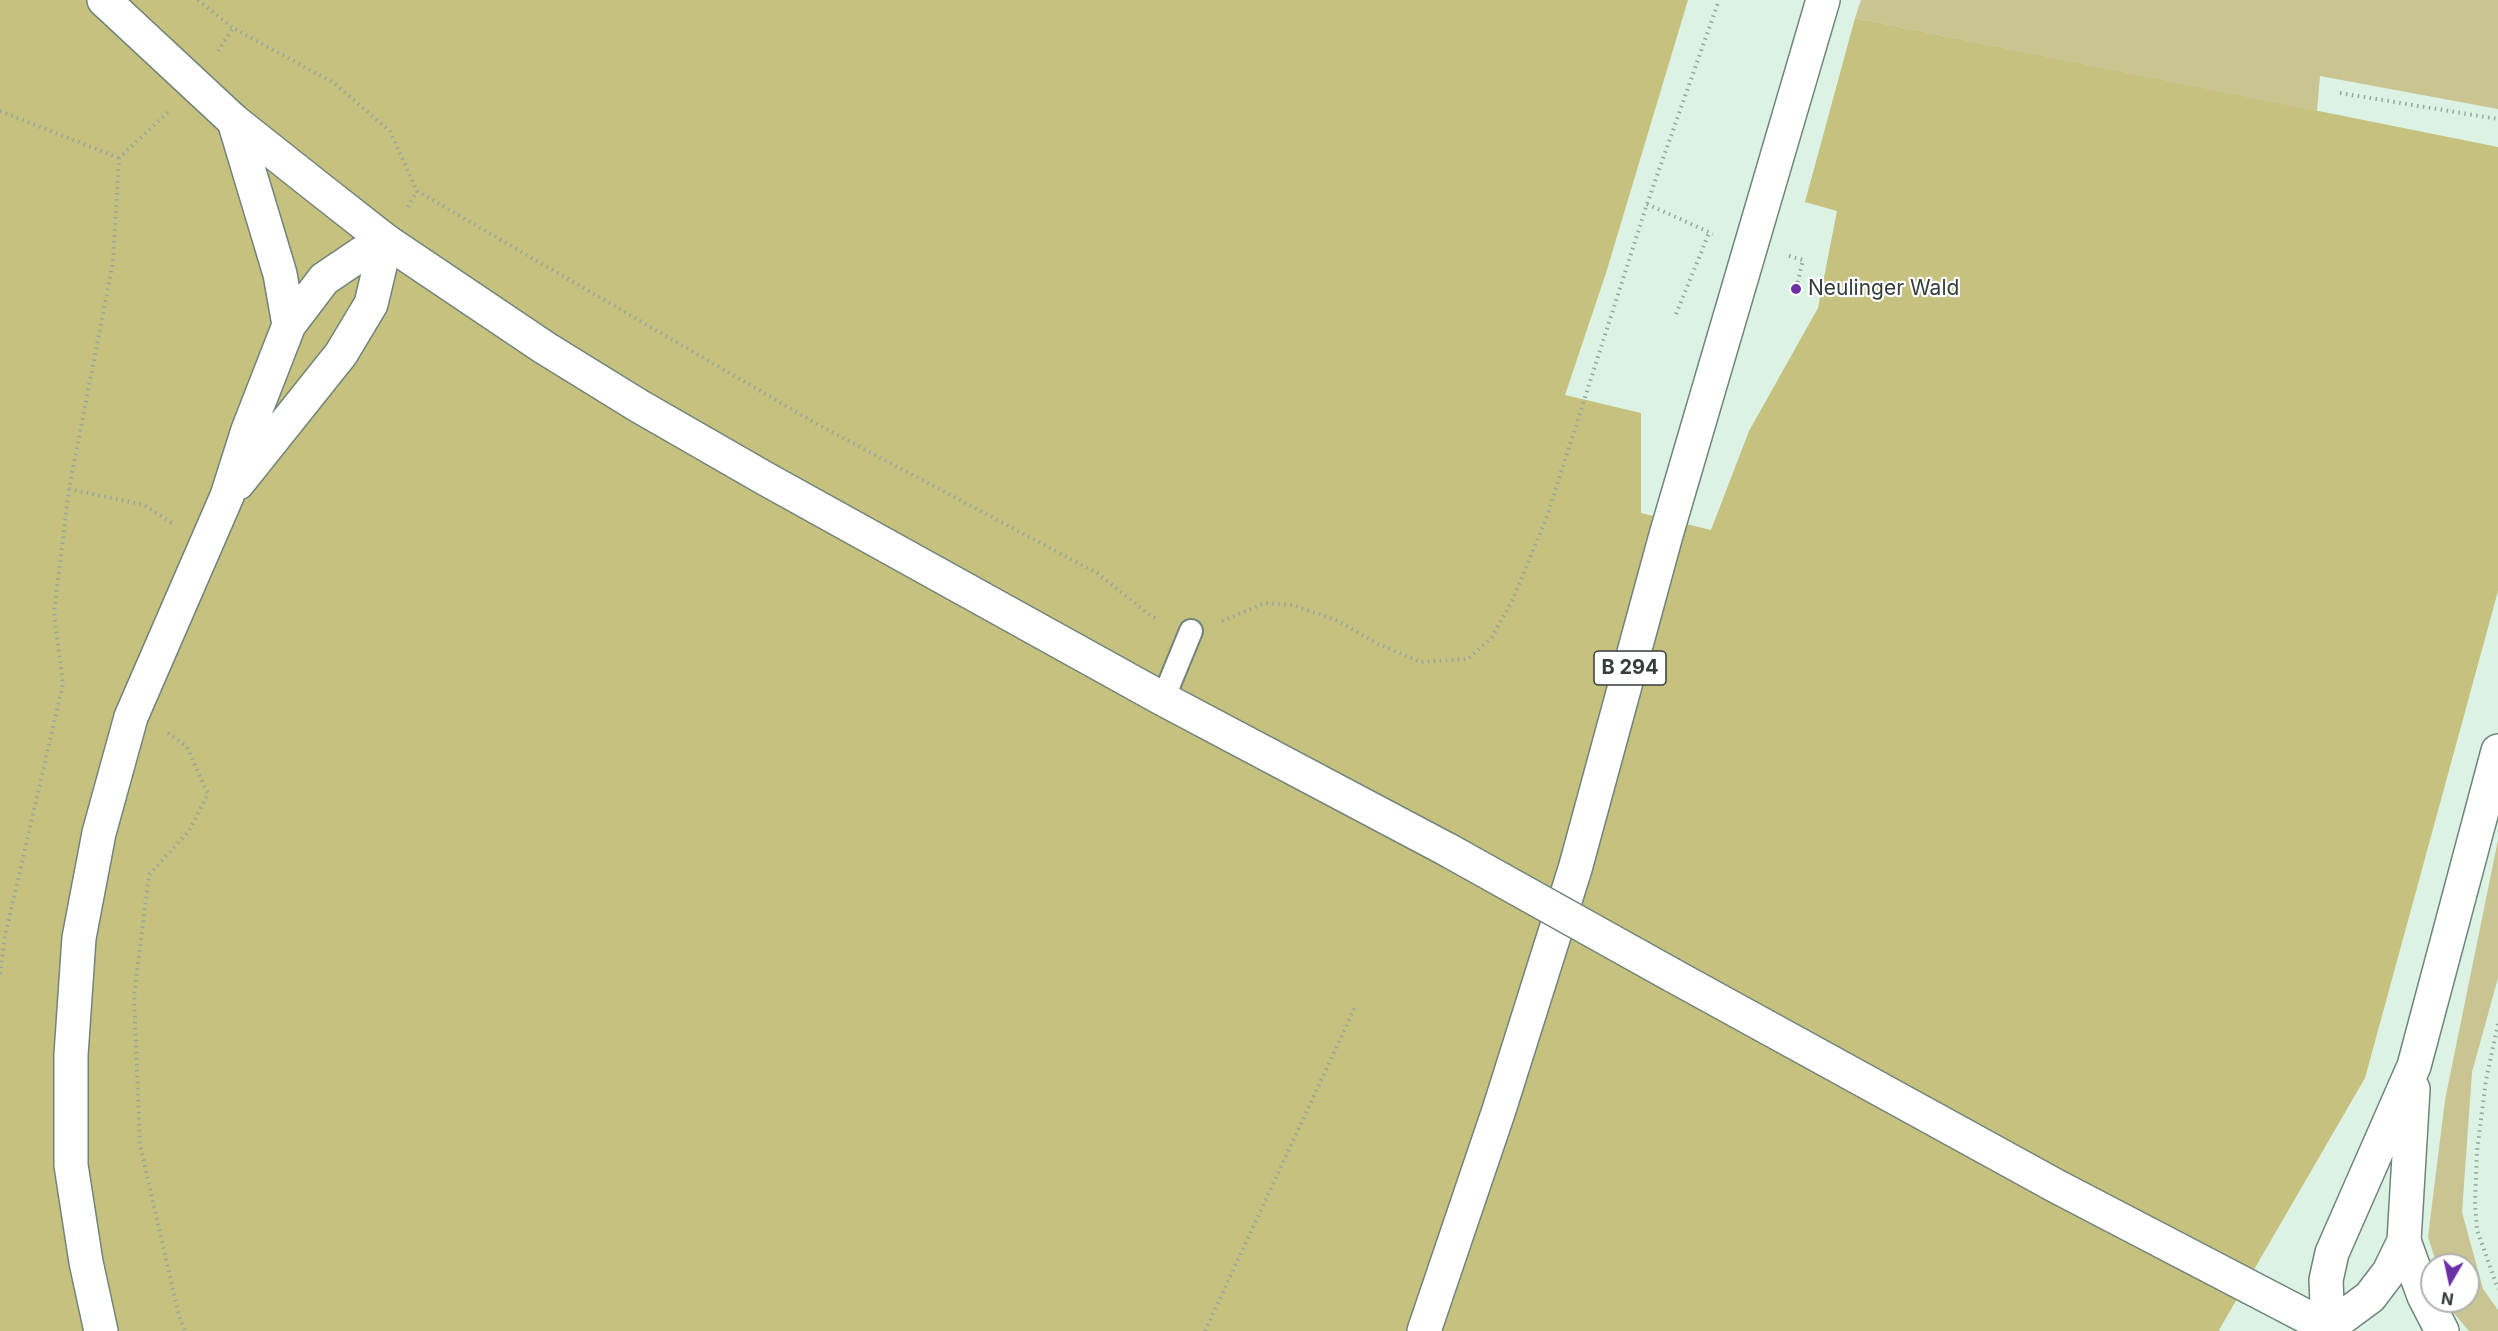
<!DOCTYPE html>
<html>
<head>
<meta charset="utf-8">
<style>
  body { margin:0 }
  #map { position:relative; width:2498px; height:1331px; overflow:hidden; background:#dbf2e5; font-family:Inter,sans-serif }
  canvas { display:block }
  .north { position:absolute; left:2420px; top:1253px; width:60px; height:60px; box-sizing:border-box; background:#fff; border:2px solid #aeb2b0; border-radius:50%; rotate:189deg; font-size:16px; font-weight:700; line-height:24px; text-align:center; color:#353e39 }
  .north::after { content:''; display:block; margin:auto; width:21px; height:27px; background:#6b30a6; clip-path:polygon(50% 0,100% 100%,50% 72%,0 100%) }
</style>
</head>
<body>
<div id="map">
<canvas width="2498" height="1331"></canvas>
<div class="north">N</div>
</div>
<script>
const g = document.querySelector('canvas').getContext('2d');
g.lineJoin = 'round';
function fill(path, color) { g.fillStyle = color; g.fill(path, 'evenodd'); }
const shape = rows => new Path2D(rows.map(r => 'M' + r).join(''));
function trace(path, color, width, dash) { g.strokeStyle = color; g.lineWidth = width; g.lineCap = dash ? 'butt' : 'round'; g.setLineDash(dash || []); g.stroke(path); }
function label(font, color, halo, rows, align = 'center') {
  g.font = font + ' Inter,sans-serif'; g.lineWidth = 4.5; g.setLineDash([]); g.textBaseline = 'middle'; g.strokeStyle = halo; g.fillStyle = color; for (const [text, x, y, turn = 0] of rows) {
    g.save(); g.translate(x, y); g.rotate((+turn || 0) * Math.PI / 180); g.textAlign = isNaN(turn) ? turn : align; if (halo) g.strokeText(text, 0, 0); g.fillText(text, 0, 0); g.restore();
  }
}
const green = shape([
  [1861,0,2498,0,2498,109,2320,76,2317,111,1855,18],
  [2498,840,2498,978,2472,1072,2462,1212,2483,1289,2498,1310,2498,1331,2469,1331,2452,1311,2448,1301,2468,1301,2468,1265,2437,1265,2428,1237,2445,1100]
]);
const forest = shape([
  [0,0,1688,0,1606,273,1565,395,1641,413,1641,513,1711,530,1749,431,1818,308,1837,211,1805,202,1855,18,2498,147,2498,591,2365,1078,2219,1330,2220,1331,0,1331]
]);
const path = shape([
  [198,0,233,28],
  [218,51,233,28,334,83,390,131,417,191,817,424,1097,573,1151,616,1158,619],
  [2340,93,2498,119],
  [0,111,119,158],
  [1647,204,1713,234],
  [408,207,417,191],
  [1789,256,1803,260,1796,289],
  [1676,314,1709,233],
  [69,489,144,505,172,523],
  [1222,621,1265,603,1293,605,1338,621,1378,644,1421,662,1468,659,1492,637,1513,599,1547,516,1647,204,1719,0],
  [168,733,187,747,208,794,189,831,149,875,134,996,140,1145,179,1316,185,1331],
  [0,974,5,936,63,684,54,613,69,489,113,262,119,158,168,112],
  [2498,1024,2486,1080,2477,1151,2475,1203,2477,1230,2498,1289],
  [1205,1331,1355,1007]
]);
const lane = shape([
  [1163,699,1191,631]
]);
const secondary = shape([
  [104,0,234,121,316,186,386,241,545,348,639,406,766,479,1163,699,1448,850],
  [1672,975,2056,1186,2334,1331]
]);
const primary = shape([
  [234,121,280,274,289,325],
  [238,483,341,354,371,304,386,241],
  [2404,1241,2424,1296,2442,1331],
  [2328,1328,2326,1280,2332,1253,2414,1066,2498,751],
  [2328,1328,2370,1297,2389,1272,2404,1241,2413,1089],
  [101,1331,86,1262,71,1165,71,1055,79,938,99,833,131,717,227,496,248,430,289,325,324,279,361,254,386,241],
  [1424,1331,1499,1110,1575,869,1666,535,1823,0]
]);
const secondaryBridge = shape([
  [1448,850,1672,975]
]);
const markers = [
  [1796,289,6,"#6b30a6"]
];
const shields = [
  [1630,668,72]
];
const shieldNames = [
  ["B 294",1630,668]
];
const poiNames = [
  ["Neulinger Wald",1808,289]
];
fill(green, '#c9c491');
fill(forest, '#c7c17f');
trace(lane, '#708579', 26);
trace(secondary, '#708579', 36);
trace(primary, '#708579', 36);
trace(path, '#96a79d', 4, [1.5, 4.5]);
trace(lane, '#fff', 22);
trace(secondary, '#fff', 33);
trace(primary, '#fff', 33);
trace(secondaryBridge, '#708579', 36, []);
trace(secondaryBridge, '#fff', 33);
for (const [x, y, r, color] of markers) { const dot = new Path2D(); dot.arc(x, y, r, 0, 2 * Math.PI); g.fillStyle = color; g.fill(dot); trace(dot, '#fff', 2); }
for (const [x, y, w] of shields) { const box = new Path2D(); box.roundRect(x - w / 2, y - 17, w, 34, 4.5); g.fillStyle = '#fff'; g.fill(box); trace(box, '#353e39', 1.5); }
label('bold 20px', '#353e39', null, shieldNames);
label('21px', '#353e39', '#fff', poiNames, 'left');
</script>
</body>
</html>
